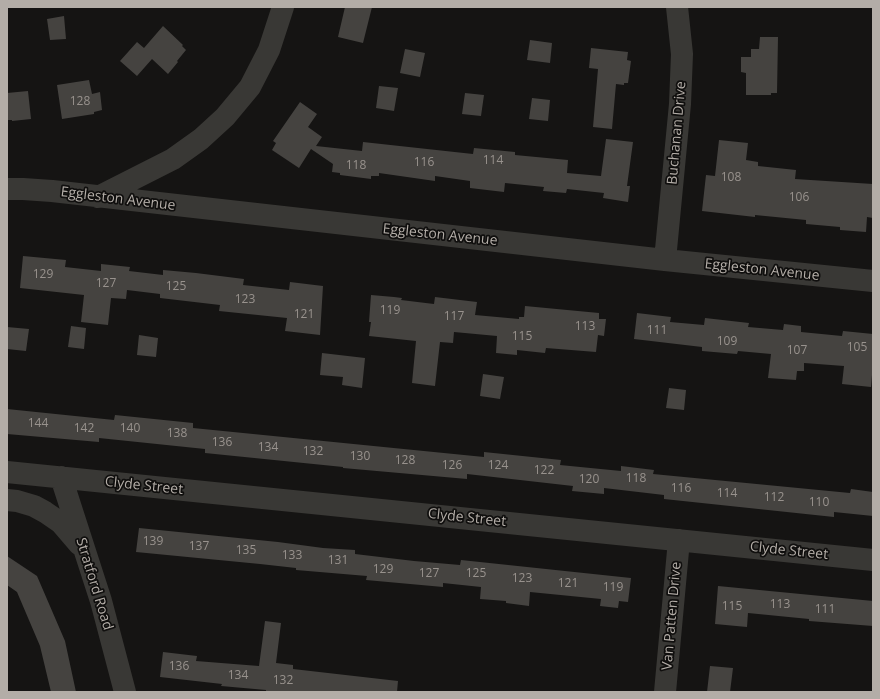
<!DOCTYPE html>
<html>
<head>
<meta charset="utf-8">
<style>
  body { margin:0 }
  #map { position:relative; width:880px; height:699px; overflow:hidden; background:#151413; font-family:"Open Sans",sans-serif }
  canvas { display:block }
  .frame { position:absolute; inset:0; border:8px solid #b3ada7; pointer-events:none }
</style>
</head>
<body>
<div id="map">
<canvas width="880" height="699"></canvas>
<div class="frame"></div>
</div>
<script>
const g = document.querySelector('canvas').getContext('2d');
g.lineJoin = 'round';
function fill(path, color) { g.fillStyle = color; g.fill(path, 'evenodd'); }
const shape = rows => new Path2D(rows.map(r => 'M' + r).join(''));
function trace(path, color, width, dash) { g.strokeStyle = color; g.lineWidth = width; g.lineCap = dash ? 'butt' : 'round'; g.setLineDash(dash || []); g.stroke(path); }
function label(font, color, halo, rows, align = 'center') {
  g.font = font + ' "Open Sans",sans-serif'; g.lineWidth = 3.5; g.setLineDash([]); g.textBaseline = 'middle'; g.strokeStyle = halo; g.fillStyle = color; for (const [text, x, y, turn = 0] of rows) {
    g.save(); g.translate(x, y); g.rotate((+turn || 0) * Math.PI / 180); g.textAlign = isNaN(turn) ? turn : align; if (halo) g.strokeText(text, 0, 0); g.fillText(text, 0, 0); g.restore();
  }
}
const building = shape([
  [345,7,372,7,363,43,338,37],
  [64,16,66,39,50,40,47,19],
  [163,26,183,45,182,46,186,50,177,61,178,62,168,74,152,59,137,76,120,61,137,42,144,48],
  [760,37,778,37,777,93,771,93,771,95,746,95,746,73,741,72,741,57,751,57,751,49,759,49],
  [530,40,552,43,550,63,527,60],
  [591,48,628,52,627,60,631,61,628,83,624,83,624,85,616,84,612,129,593,127,598,69,589,68],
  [405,49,425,53,420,77,400,73],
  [89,80,92,94,100,92,102,110,94,112,94,114,62,119,57,85],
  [379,86,398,88,394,111,376,108],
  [28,91,31,119,12,121,12,120,7,120,7,93],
  [465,93,484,95,481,116,462,114],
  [532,98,550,100,548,121,529,119],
  [300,102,317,114,308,127,322,137,316,146,362,151,363,142,473,154,474,148,515,152,515,155,568,160,567,173,601,176,606,139,633,142,627,186,630,186,628,202,603,198,604,193,567,189,566,193,543,191,544,187,505,183,504,192,470,188,470,181,435,176,435,181,379,173,379,176,371,176,371,179,340,175,340,173,332,172,333,164,311,149,299,168,272,150,276,143,273,141],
  [719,140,748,143,746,160,758,162,758,166,796,170,795,179,873,184,873,218,867,217,866,232,840,230,840,227,806,224,806,220,755,215,755,217,702,211,706,175,715,176],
  [23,256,66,260,65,267,101,271,101,264,130,267,129,271,163,275,163,270,196,273,244,279,243,285,289,290,290,282,323,286,320,335,285,331,287,318,219,311,220,305,160,298,160,294,127,290,126,299,111,298,108,325,81,322,84,295,20,288],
  [371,295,394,297,402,298,401,300,434,304,435,297,477,302,475,315,519,319,519,317,524,317,525,306,599,313,599,319,606,319,604,336,598,335,596,352,546,348,545,353,517,350,517,355,496,353,497,336,454,332,453,343,440,342,435,386,412,383,416,341,369,336,371,322,369,322],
  [637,313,671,317,670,322,704,325,705,318,749,323,748,327,783,330,784,324,801,326,801,332,842,336,843,331,873,334,873,363,871,387,842,384,844,366,804,363,804,371,797,371,796,380,768,378,771,354,738,351,737,354,702,351,702,347,634,339],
  [71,326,86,328,84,349,68,347],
  [7,327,29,329,26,351,7,349],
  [139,335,158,338,156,357,137,355],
  [322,353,365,358,362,388,342,385,343,377,320,375],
  [483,374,504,377,500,399,480,396],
  [669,388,686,390,684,410,666,408],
  [7,409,114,420,115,415,193,423,193,428,484,457,484,452,561,460,560,465,621,471,621,466,654,470,653,474,850,493,851,489,873,492,873,516,834,512,834,517,664,499,664,495,604,488,604,494,572,491,573,486,467,474,467,479,343,468,343,467,205,453,205,449,99,438,99,442,7,434],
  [139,528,278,542,323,548,355,550,355,554,414,561,460,565,461,560,631,578,628,602,619,601,618,608,600,606,601,599,530,592,529,606,506,603,506,601,480,599,481,587,443,583,443,587,366,580,367,576,296,570,296,568,260,564,136,552],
  [7,556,37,576,65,641,76,692,51,692,40,646,17,592,7,585],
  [718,586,873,601,873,626,809,621,809,619,748,613,747,627,715,624],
  [265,621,281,623,276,663,293,665,293,669,398,681,397,692,266,692,266,690,221,686,222,684,160,677,163,652,197,656,196,661,259,666],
  [710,666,733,668,730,692,707,692]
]);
const minor = shape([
  [7,189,23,189,52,191,665,260,873,281],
  [98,197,173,159,201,139,225,117,250,87,269,50,283,7],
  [665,260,680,104,682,54,677,7],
  [7,472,873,560],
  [61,477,101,601,125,692],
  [7,500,17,501,34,506,45,512,61,523,79,544],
  [665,692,679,540]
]);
const numberNames = [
  ["128",80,102],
  ["114",493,161],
  ["116",424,163],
  ["118",356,166],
  ["108",731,178],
  ["106",799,198],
  ["129",43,275],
  ["127",106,284],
  ["125",176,287],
  ["123",245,300],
  ["119",390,311],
  ["121",304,315],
  ["117",454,317],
  ["113",585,327],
  ["111",657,331],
  ["115",522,337],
  ["109",727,342],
  ["105",857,348],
  ["107",797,351],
  ["144",38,424],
  ["142",84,429],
  ["140",130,429],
  ["138",177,434],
  ["136",222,443],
  ["134",268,448],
  ["132",313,452],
  ["130",360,457],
  ["128",405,461],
  ["126",452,466],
  ["124",498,466],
  ["122",544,471],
  ["118",636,479],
  ["120",589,480],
  ["116",681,489],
  ["114",727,494],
  ["112",774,498],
  ["110",819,503],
  ["139",153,542],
  ["137",199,547],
  ["135",246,551],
  ["133",292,556],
  ["131",338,561],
  ["129",383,570],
  ["127",429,574],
  ["125",476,574],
  ["123",522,579],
  ["121",568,584],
  ["119",613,588],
  ["113",780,605],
  ["115",732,607],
  ["111",825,610],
  ["136",179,667],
  ["134",238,676],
  ["132",283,681]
];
const streetNames = [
  ["Buchanan Drive",677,133,-85],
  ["Eggleston Avenue",118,199,7],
  ["Eggleston Avenue",440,235,6],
  ["Eggleston Avenue",762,270,6],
  ["Clyde Street",144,486,6],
  ["Clyde Street",467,518,6],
  ["Clyde Street",789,551,6],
  ["Stratford Road",94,584,73],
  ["Van Patten Drive",672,616,-85]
];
fill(building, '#454340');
trace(minor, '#393835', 22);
label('12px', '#98928d', null, numberNames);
label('14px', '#b3ada7', '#100f0e', streetNames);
</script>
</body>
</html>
